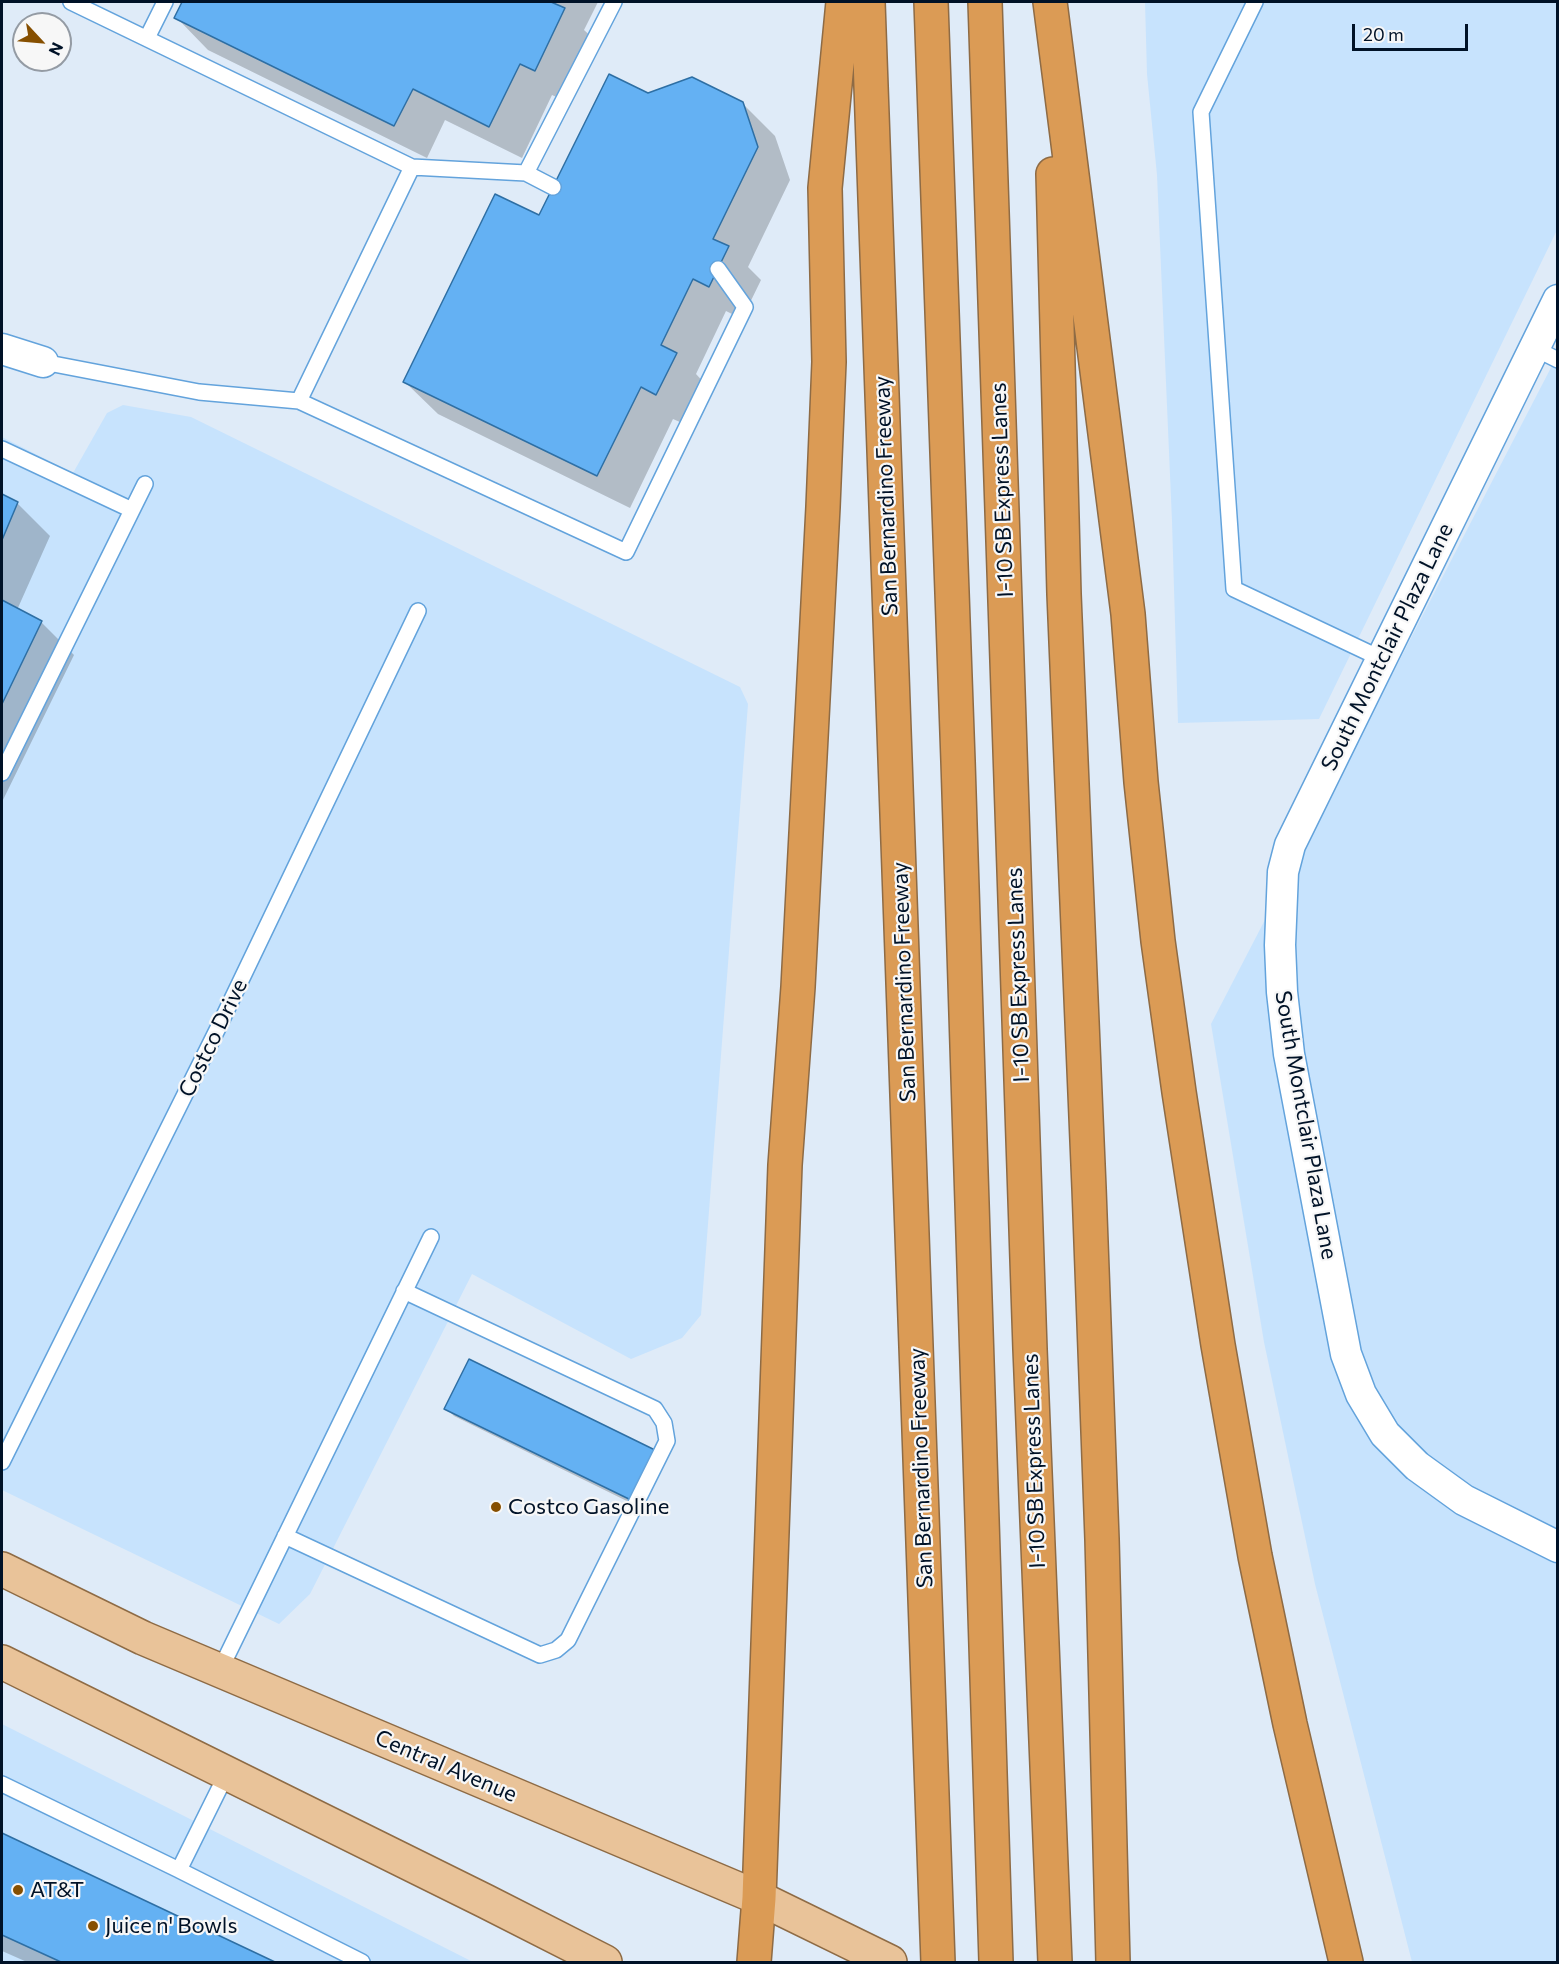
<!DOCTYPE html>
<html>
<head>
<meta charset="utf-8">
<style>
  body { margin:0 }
  #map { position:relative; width:1559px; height:1964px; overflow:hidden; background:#dfebf8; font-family:Commissioner,sans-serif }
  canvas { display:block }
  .frame { position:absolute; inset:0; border:3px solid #001227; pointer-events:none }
  .north { position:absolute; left:12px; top:12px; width:60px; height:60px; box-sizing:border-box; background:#f7f7f7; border:2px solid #949ba4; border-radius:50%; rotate:116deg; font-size:16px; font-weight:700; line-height:24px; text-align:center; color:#001227 }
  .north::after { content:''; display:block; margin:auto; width:21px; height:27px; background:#864f00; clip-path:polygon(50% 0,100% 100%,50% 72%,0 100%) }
  .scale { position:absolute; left:1352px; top:24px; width:116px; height:27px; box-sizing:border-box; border:3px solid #001227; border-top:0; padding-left:8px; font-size:18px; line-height:21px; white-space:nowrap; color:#001227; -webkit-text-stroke:4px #f7f7f7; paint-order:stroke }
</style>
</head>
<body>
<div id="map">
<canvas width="1559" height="1964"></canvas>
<div class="frame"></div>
<div class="north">N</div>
<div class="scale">20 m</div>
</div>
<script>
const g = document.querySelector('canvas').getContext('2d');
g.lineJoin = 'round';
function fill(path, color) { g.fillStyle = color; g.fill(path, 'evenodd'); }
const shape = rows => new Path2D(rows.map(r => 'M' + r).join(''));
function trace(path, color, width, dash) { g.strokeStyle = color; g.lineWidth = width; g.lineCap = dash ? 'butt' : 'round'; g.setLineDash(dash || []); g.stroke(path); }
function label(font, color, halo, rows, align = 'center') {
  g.font = font + ' Commissioner,sans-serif'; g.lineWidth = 4.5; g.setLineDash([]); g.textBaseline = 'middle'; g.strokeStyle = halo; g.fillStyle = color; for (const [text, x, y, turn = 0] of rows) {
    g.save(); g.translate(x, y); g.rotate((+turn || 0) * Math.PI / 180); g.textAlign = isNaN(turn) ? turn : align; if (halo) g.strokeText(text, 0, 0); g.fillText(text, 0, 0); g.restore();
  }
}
const built = shape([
  [1145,2,1557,2,1557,230,1319,719,1178,723,1172,521,1157,175,1147,74],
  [1557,356,1557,1962,1412,1962,1315,1584,1264,1342,1211,1024],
  [123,405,191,417,740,687,748,704,701,1315,682,1338,631,1359,472,1274,310,1594,279,1624,2,1490,2,437,73,473,107,413],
  [2,1724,473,1962,2,1962]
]);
const shadow = shape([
  [184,2,598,2,584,30,597,42,567,102,552,95,522,158,445,120,427,158,208,50,176,17],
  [648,94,742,103,775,136,790,180,748,267,761,280,742,319,726,311,696,374,708,387,689,426,673,419,630,508,438,414,405,382,540,217],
  [2,495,17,503,50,536,17,610,41,622,74,655,2,802],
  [469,1361,641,1508,454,1416,446,1408],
  [3,1835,272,1962,27,1962,2,1951]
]);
const building = shape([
  [182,2,551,2,565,8,535,71,520,64,489,127,413,89,394,126,174,18,182,2],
  [609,74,648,93,692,77,743,102,758,147,713,239,729,246,709,287,693,279,661,345,677,353,656,395,641,387,597,476,403,382,495,194,539,215,609,74],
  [2,494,18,502,2,540,2,494],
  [2,600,42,621,2,704,2,600],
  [469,1359,657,1451,633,1501,444,1409,469,1359],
  [2,1833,275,1962,61,1962,2,1935,2,1833]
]);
const lane = shape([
  [71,2,412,167],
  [614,2,526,173,412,167,299,401,626,552,745,307,718,269],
  [1255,2,1201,112,1234,589,1382,659],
  [147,38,165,2],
  [526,173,553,187],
  [1534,348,1558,360],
  [43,362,199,392,299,401],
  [2,449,132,510],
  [2,773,145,484],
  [2,1462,221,1022,418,611],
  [285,1536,540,1655,556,1650,568,1640,667,1441,664,1423,655,1409,404,1291],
  [220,1670,431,1237],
  [2,1784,179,1870,227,1773],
  [179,1870,362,1962]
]);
const street = shape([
  [1558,300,1290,845,1283,872,1280,945,1282,992,1289,1054,1346,1354,1361,1394,1385,1434,1417,1466,1464,1500,1558,1547],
  [2,349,43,362]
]);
const primary = shape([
  [2,1569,143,1638,759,1898,890,1962],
  [2,1662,485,1901,605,1962]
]);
const highway = shape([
  [868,2,938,1962],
  [931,2,958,761,996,1962],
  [985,2,1030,1349,1055,1962],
  [1050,2,1128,614,1141,782,1158,941,1179,1092,1218,1345,1255,1556,1290,1724,1346,1962],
  [1053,174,1064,594,1089,1188,1102,1539,1113,1962],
  [754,1962,759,1898,785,1165,798,987,823,507,829,362,825,188,843,2]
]);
const markers = [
  [496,1507,6,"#864f00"],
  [18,1890,6,"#864f00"],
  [93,1926,6,"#864f00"]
];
const streetNames = [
  ["I-10 SB Express Lanes",1002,490,-92],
  ["San Bernardino Freeway",886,496,-92],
  ["South Montclair Plaza Lane",1387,647,-64],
  ["I-10 SB Express Lanes",1018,975,-92],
  ["San Bernardino Freeway",904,982,-92],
  ["Costco Drive",213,1038,-64],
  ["South Montclair Plaza Lane",1306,1125,80],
  ["I-10 SB Express Lanes",1034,1461,-92],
  ["San Bernardino Freeway",921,1468,-92],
  ["Central Avenue",446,1766,23]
];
const poiNames = [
  ["Costco Gasoline",508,1507],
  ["AT&T",30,1890],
  ["Juice n' Bowls",105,1926]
];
fill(built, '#c7e3fd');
fill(shadow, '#0003');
fill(building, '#64b1f3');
trace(building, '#2e6fa4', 1.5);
trace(lane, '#63a3dc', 18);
trace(street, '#63a3dc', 33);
trace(primary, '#8e6b45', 36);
trace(highway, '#8e6b45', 36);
trace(lane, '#fff', 15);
trace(street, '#fff', 30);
trace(primary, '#e9c399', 33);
trace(highway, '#db9b55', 33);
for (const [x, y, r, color] of markers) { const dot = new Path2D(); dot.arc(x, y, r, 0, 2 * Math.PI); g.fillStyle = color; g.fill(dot); trace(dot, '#f7f7f7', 2); }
label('22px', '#001227', '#f7f7f7', streetNames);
label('22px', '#001227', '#f7f7f7', poiNames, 'left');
</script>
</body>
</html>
